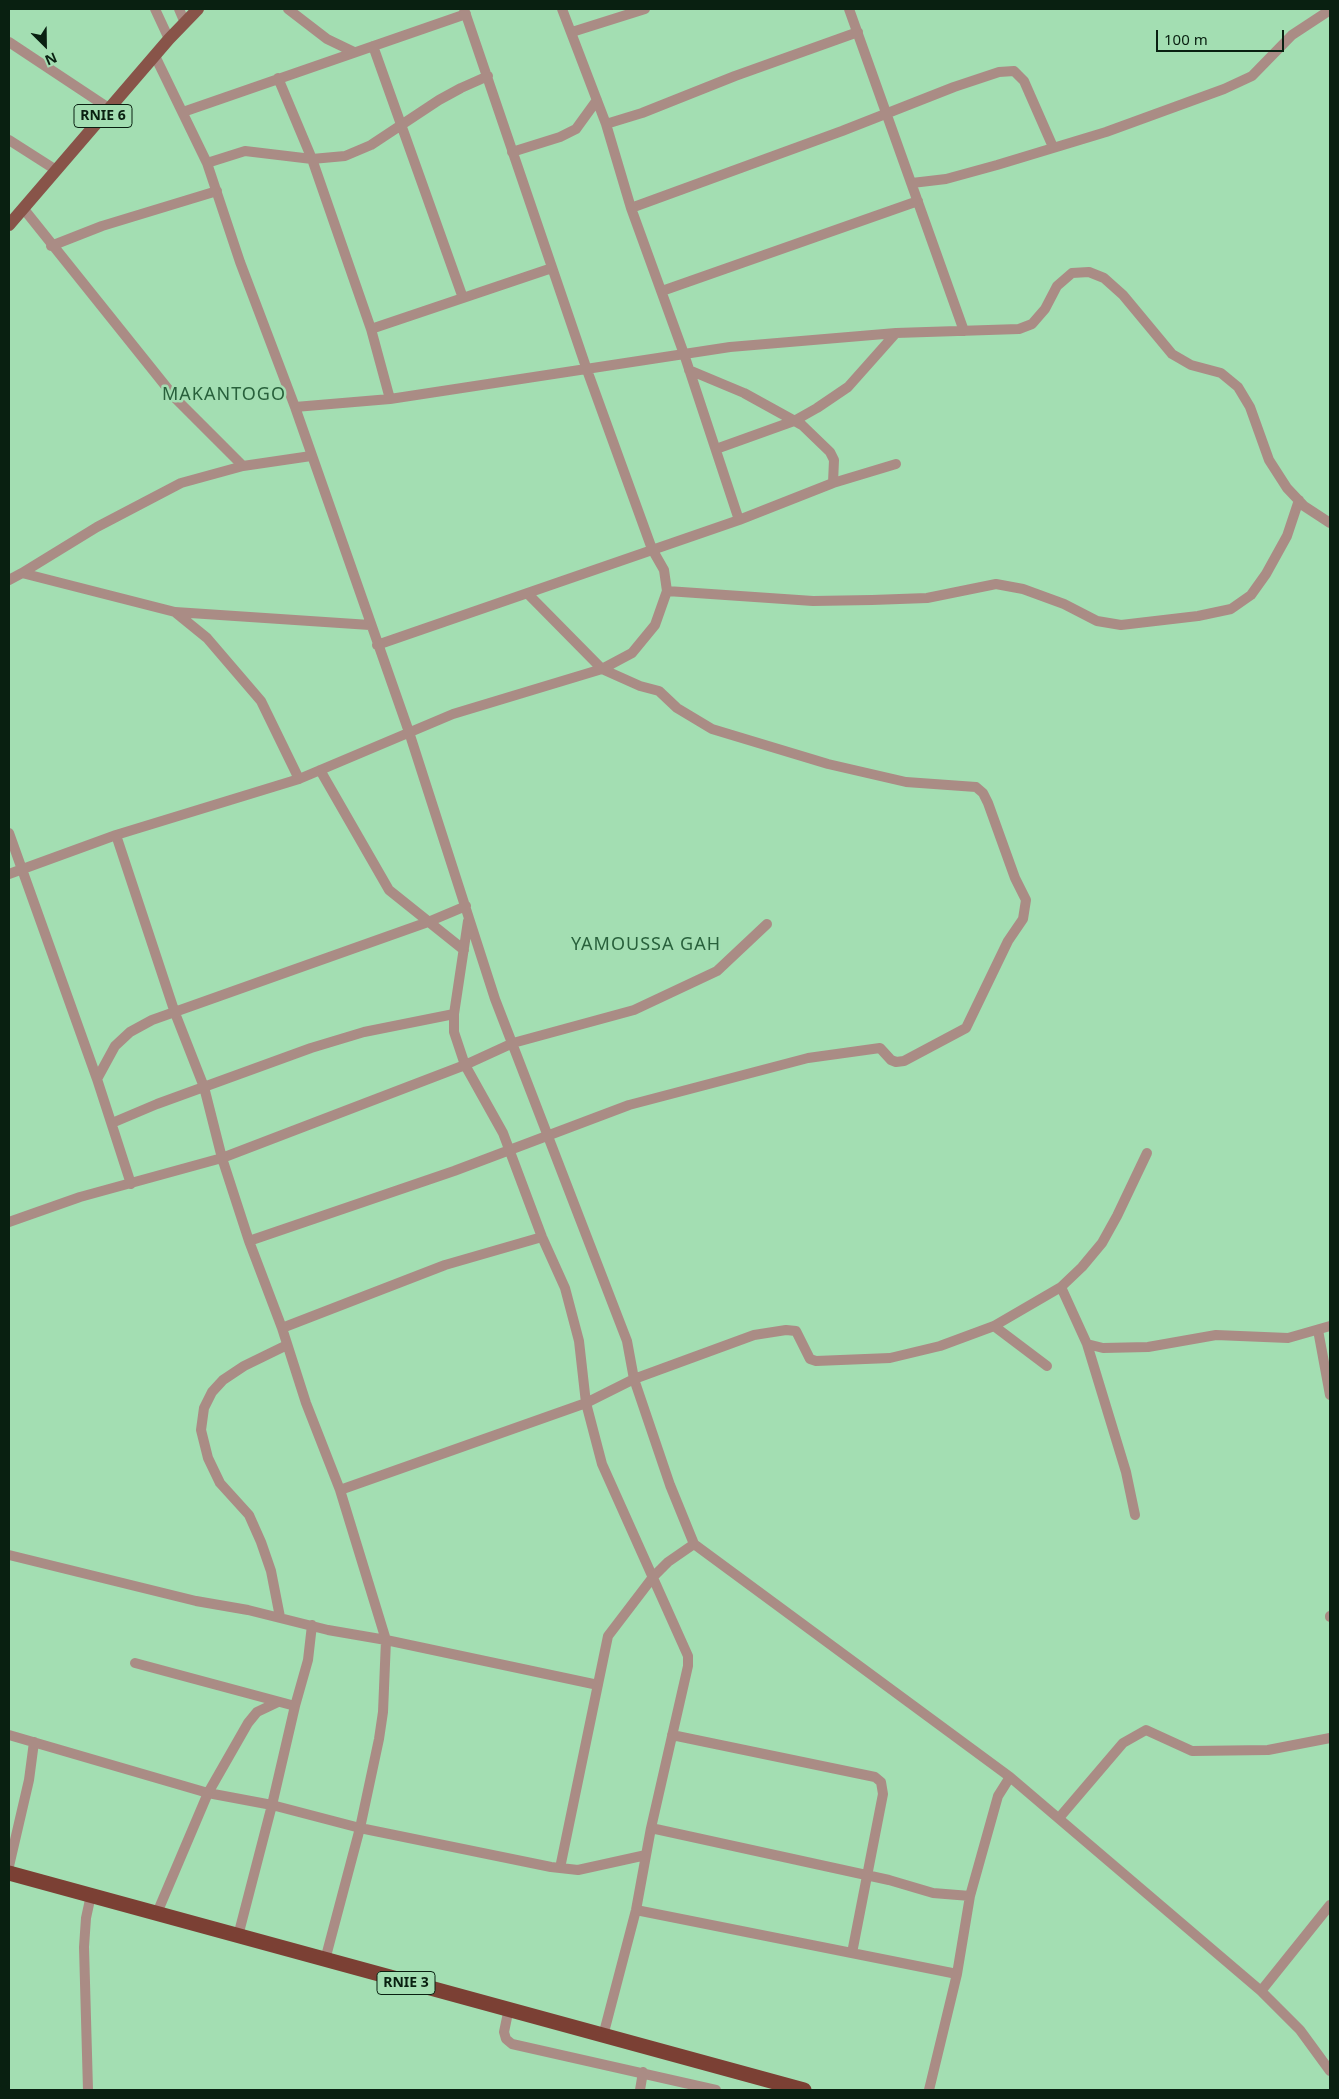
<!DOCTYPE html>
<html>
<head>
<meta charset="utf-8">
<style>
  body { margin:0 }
  #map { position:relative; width:1339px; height:2099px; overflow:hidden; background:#a3deb2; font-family:"Noto Sans",sans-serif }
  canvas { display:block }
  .frame { position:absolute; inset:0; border:10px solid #092011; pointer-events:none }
  .north { position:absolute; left:20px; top:20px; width:50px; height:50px; -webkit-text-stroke:4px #a3deb2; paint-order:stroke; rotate:157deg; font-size:14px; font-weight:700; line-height:20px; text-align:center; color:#092011 }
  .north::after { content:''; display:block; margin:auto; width:18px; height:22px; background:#092011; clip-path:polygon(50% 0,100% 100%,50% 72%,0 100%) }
  .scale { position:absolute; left:1156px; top:30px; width:128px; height:22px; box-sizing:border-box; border:2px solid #092011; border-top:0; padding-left:6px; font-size:15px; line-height:18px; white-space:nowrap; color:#092011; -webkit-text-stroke:4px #a3deb2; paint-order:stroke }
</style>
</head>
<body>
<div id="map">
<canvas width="1339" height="2099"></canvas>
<div class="frame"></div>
<div class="north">N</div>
<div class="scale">100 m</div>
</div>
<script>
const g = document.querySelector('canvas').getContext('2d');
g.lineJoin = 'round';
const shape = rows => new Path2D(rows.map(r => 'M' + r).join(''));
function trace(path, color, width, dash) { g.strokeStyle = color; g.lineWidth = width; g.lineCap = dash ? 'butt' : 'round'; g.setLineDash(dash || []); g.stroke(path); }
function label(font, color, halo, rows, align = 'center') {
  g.font = font + ' "Noto Sans",sans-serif'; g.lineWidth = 5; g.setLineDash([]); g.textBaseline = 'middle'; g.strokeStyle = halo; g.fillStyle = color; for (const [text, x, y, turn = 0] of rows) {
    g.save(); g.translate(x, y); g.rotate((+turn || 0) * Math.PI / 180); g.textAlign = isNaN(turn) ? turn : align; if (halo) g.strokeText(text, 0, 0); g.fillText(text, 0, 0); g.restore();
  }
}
const minor = shape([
  [155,9,169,39],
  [179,9,185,23],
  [288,9,327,39,354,52],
  [562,9,606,124,631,208,684,354,739,520],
  [849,9,964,331],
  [572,32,645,9],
  [9,42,110,109],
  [373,46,463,298],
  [155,56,207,163,240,262,295,407,409,732,495,999,627,1341,634,1379,670,1485,694,1544,1010,1777,1261,1991,1300,2030,1330,2071],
  [278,78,312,159,371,329,390,399],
  [183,112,466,14],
  [606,124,642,113,735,76,858,32],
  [9,140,56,170],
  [512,152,560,137,576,129,597,100],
  [207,163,245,151,312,159,345,156,371,145,439,100,461,88,488,76],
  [912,183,946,179,997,165,1106,132,1224,89,1252,76,1292,35,1330,10],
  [23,208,176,399,243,466],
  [631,208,842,131,954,87,999,72,1014,71,1024,81,1053,147],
  [51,246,102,226,217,191],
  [662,291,918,201],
  [371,329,552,268],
  [689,370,744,393,802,425,830,452,834,460,833,483],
  [295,407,390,399,730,347,896,333,1019,329,1032,324,1045,309,1057,286,1072,273,1089,272,1104,278,1123,295,1172,354,1191,365,1221,373,1238,387,1250,407,1269,460,1287,488,1304,506,1330,523],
  [716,449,794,421,817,408,848,387,896,333],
  [22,573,97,527,181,483,243,466,311,456],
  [9,580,22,573,175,612,370,625],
  [667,591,813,601,872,600,927,598,996,584,1023,589,1064,604,1097,621,1121,625,1198,616,1231,609,1251,595,1266,574,1287,536,1299,500],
  [175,612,207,638,261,701,299,779],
  [377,645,739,520,833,483,896,464],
  [320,770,389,890,464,950],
  [9,833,97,1079,131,1184],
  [116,835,175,1013,204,1087,222,1158,249,1241,282,1328,306,1403,340,1490,386,1640,383,1712,379,1739,360,1828,325,1960],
  [9,874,116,835,299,779,453,714,602,669,632,653,655,625,667,591,664,570,652,549,587,370,464,9],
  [468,921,454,1014,454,1032,465,1065,503,1133,542,1237,565,1288,579,1341,586,1403,602,1464,688,1656,688,1666,651,1828,636,1910,603,2036],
  [97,1079,115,1046,130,1032,152,1020,428,922,466,906],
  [112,1123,157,1104,311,1048,364,1032,454,1014],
  [9,1222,80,1197,222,1158,465,1065,513,1043,634,1010,717,971,767,924],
  [249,1241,454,1171,629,1105,808,1058,880,1048,891,1060,896,1062,904,1061,966,1028,1008,941,1023,919,1026,900,1015,878,988,803,983,793,976,787,906,782,828,764,712,729,677,708,659,691,640,686,602,669,528,594],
  [1061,1287,1087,1344,1126,1472,1135,1515],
  [994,1326,1047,1366],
  [282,1328,445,1265,542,1237],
  [1318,1330,1330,1395],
  [1087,1344,1103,1348,1148,1347,1216,1335,1288,1338,1330,1326],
  [340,1490,586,1403,634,1379,754,1335,786,1330,796,1331,810,1359,816,1361,890,1358,940,1346,994,1326,1061,1287,1082,1267,1102,1243,1117,1216,1147,1153],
  [9,1555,196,1601,248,1610,328,1630,386,1640,598,1685],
  [280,1617,271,1571,261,1542,249,1515,220,1483,208,1458,201,1430,204,1408,212,1392,223,1380,244,1366,287,1345],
  [1330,1617,1330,1616],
  [135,1663,295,1706,308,1660,312,1625],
  [9,1735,208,1793,272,1805,360,1828,551,1867,578,1870,646,1855],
  [672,1735,875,1777,881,1782,883,1794,852,1953],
  [1059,1818,1123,1743,1146,1730,1192,1751,1268,1750,1330,1738],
  [651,1828,889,1880,933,1893,970,1896],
  [9,1866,29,1780,34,1742],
  [560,1868,608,1636,653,1577,668,1562,694,1544],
  [636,1910,957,1974],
  [157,1913,208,1793,248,1723,257,1712,278,1702],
  [238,1936,272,1805,295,1706],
  [1261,1991,1330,1905],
  [509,2008,504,2032,506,2039,512,2044,716,2090],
  [88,2090,84,1947,86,1918,91,1895],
  [640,2090,643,2072],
  [929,2090,957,1974,970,1896,998,1796,1010,1777]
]);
const major = shape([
  [9,225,169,39,198,9]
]);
const highway = shape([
  [9,1873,804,2090]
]);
const shields = [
  [103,116,58],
  [406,1983,58]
];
const shieldNames = [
  ["RNIE 6",103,116],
  ["RNIE 3",406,1983]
];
const quarterNames = [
  ["MAKANTOGO",224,395],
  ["YAMOUSSA GAH",646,945]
];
trace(minor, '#aa8c85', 10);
trace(major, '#885449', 12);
trace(highway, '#7b4034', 15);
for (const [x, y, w] of shields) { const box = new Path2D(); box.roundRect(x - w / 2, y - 11.5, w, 23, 4); g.fillStyle = '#a3deb2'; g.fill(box); trace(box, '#092011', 1); }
label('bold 14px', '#092011', null, shieldNames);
g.letterSpacing = '1px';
label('18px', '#29613c', '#a3deb2', quarterNames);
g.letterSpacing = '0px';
</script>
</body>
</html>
